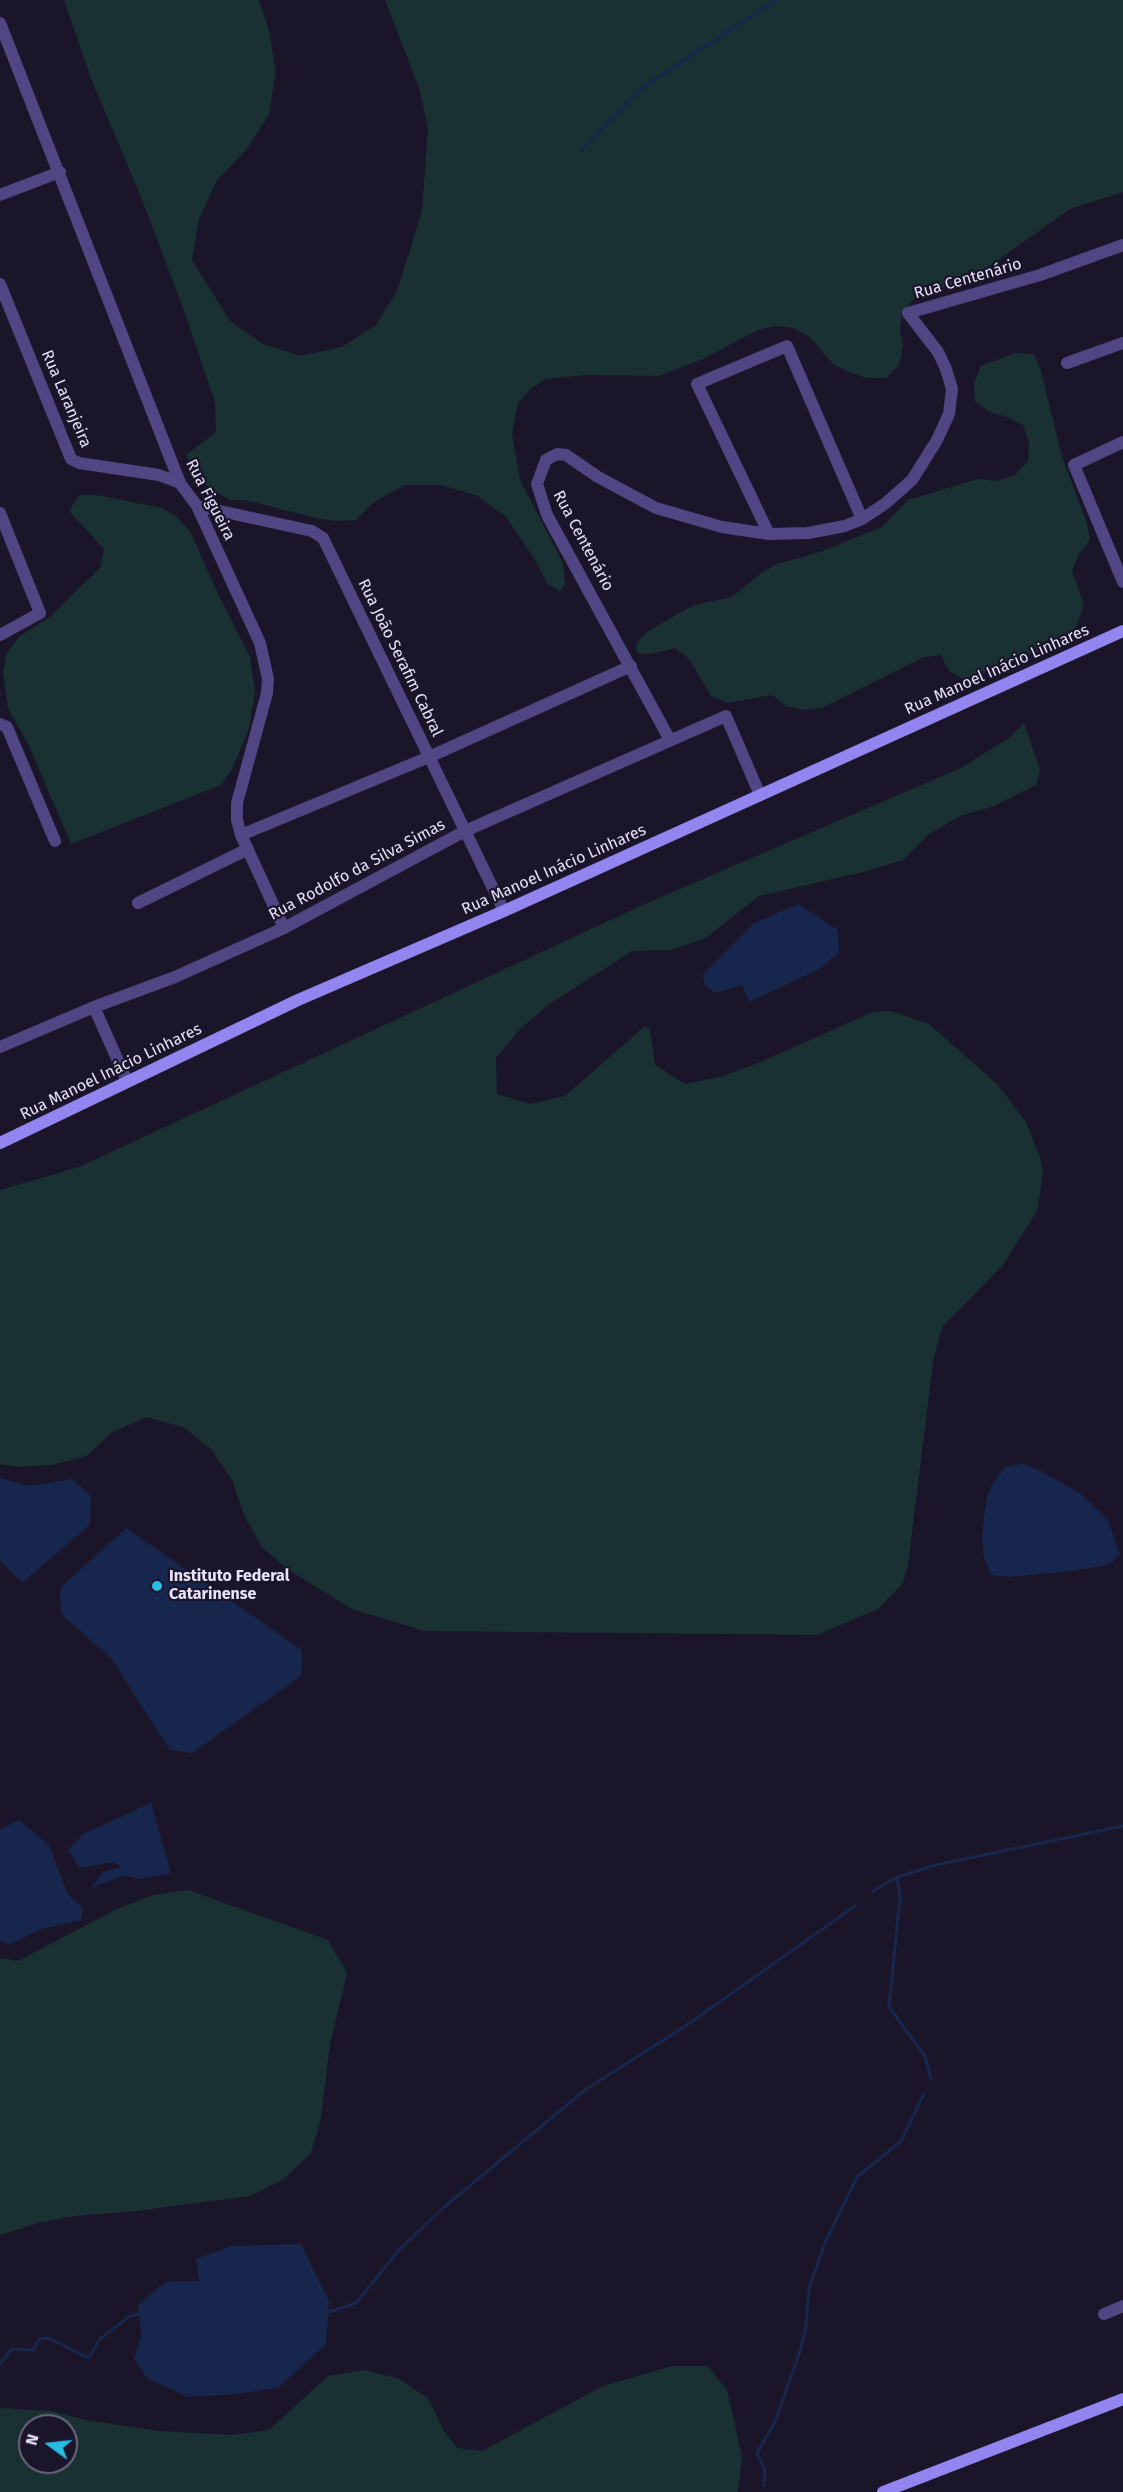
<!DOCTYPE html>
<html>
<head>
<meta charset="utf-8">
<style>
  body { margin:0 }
  #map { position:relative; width:1123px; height:2492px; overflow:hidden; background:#1b152a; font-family:"Fira Sans",sans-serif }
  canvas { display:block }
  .north { position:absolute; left:18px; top:2414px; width:60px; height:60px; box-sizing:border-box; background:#1b152a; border:2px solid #6d677e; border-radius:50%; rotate:285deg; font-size:16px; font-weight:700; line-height:24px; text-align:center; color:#e7e2fb }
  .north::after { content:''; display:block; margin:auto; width:21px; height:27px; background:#26bce3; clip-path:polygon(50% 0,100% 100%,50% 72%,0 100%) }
</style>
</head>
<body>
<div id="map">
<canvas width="1123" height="2492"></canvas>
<div class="north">N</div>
</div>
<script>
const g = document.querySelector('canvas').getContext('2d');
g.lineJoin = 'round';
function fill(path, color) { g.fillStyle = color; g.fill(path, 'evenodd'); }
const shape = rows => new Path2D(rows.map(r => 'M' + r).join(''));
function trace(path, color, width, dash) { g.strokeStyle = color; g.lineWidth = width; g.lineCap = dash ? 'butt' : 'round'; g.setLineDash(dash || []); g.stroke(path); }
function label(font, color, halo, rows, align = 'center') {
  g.font = font + ' "Fira Sans",sans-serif'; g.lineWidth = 4.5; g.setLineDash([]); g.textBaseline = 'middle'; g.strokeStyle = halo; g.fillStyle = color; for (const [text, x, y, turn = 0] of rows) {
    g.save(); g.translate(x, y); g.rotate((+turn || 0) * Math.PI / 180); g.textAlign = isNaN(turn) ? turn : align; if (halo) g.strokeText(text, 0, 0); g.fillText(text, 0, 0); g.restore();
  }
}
const green = shape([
  [64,0,259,0,269,30,276,72,269,114,247,149,217,180,199,219,192,260,230,321,263,344,301,356,342,347,376,325,397,291,422,211,428,128,419,88,385,0,1123,0,1123,192,1070,209,984,270,969,279,915,298,902,312,900,329,903,347,899,365,886,378,868,378,851,373,833,364,810,337,793,328,775,326,758,330,703,359,659,376,587,375,546,379,530,389,518,404,512,433,520,480,563,563,565,584,561,591,548,585,534,558,505,516,476,495,441,485,405,485,374,502,356,520,338,521,320,519,246,500,229,500,199,480,186,455,216,432,215,402,183,308,143,202,92,81],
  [1015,353,1034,354,1041,371,1062,457,1087,523,1090,540,1079,554,1072,571,1084,605,1072,639,965,680,949,671,941,655,924,657,822,708,804,710,786,706,772,695,728,703,711,696,689,659,675,648,650,654,637,653,636,644,646,633,677,614,695,605,732,597,761,573,777,564,820,552,882,527,908,500,978,479,997,481,1015,475,1028,461,1029,442,1023,425,1007,417,990,412,975,401,974,383,981,366],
  [79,495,97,495,162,508,177,517,190,531,217,592,250,657,255,692,249,729,232,769,221,785,71,844,29,746,8,708,3,672,7,653,19,637,50,617,100,568,104,549,69,511],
  [1024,723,1040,770,1036,785,994,806,960,816,929,834,903,860,867,871,759,896,706,938,671,950,632,951,548,1005,521,1028,496,1058,497,1094,531,1104,565,1096,644,1027,650,1029,655,1065,685,1084,720,1077,756,1064,873,1012,891,1011,929,1024,997,1084,1026,1122,1040,1157,1043,1174,1037,1211,1003,1265,942,1327,933,1362,908,1565,903,1583,878,1609,817,1635,424,1631,352,1609,287,1569,262,1547,244,1515,232,1480,211,1449,183,1427,146,1417,113,1432,86,1456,52,1465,17,1467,0,1464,0,1190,79,1167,647,903,961,768,1009,738],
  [188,1890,328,1940,347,1973,330,2044,321,2118,311,2153,284,2179,250,2196,137,2211,75,2216,38,2223,0,2235,0,1958,18,1961,115,1910,153,1895],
  [672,2366,708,2366,727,2390,742,2457,738,2492,0,2492,0,2408,51,2411,86,2420,159,2431,232,2435,269,2430,328,2376,365,2370,399,2379,428,2398,444,2431,457,2448,482,2451,603,2386],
  [30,2426,66,2426,66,2462,30,2462]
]);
const water = shape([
  [799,904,838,930,839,953,819,969,749,1002,742,985,715,993,704,984,703,974,754,923],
  [1023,1464,1041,1471,1081,1494,1108,1520,1120,1555,1108,1565,1071,1571,1008,1577,991,1575,984,1558,982,1538,986,1500,993,1483,1005,1467],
  [0,1478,28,1486,72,1479,91,1496,90,1525,22,1583,0,1560],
  [126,1528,302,1650,301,1676,192,1753,170,1750,111,1658,61,1614,60,1588],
  [151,1803,171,1873,140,1879,125,1875,91,1888,103,1872,122,1867,113,1862,80,1868,68,1850,83,1834],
  [19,1820,49,1845,67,1893,83,1908,81,1920,41,1929,8,1945,0,1940,0,1829],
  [301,2244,329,2301,326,2344,279,2387,237,2394,188,2397,148,2379,134,2358,141,2335,138,2305,165,2282,199,2281,196,2259,231,2246]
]);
const stream = shape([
  [582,150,642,88,776,0],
  [897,1877,900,1897,889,2007,925,2056,931,2079],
  [872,1892,897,1877,936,1865,1123,1826],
  [326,2313,356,2303,399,2250,443,2208,585,2090,687,2025,855,1906],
  [0,2364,12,2349,33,2350,39,2339,49,2338,86,2357,90,2356,100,2339,130,2316,140,2314],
  [764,2486,765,2471,757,2453,775,2422,799,2354,806,2327,809,2288,825,2243,857,2177,901,2141,924,2094]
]);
const street = shape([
  [0,23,180,483,197,506,260,643,268,679,267,693,237,803,237,820,241,835,284,928],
  [0,195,60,172],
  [0,284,71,459,79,463,159,475,180,483],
  [1067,363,1123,343],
  [1123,442,1074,465,1123,582],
  [197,506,312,531,323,538,504,911],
  [0,513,40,613,0,635],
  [769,534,697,384,787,346,862,519],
  [0,724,7,727,55,841],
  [670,740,547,515,537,484,546,460,557,454,566,455,598,477,656,508,722,527,769,534,808,533,845,526,862,519,886,503,912,480,937,440,949,414,952,389,946,369,938,352,908,313,1040,275,1123,245],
  [241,835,429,757,631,666],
  [138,903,248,849],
  [94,1007,127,1081],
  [0,1047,94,1007,175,977,284,928,465,831,726,716,760,795],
  [1104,2314,1123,2306]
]);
const secondary = shape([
  [0,1143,298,1000,504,911,1123,631],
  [883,2492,1123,2399]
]);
const markers = [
  [157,1586,6,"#26bce3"]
];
const streetNames = [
  ["Rua Centenário",968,279,-16],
  ["Rua Laranjeira",66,399,67],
  ["Rua Figueira",210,500,63],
  ["Rua Centenário",583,541,62],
  ["Rua João Serafim Cabral",400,658,64],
  ["Rua Manoel Inácio Linhares",997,670,-24],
  ["Rua Rodolfo da Silva Simas",357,870,-28],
  ["Rua Manoel Inácio Linhares",554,870,-24],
  ["Rua Manoel Inácio Linhares",111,1072,-26]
];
const poiNames = [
  ["Instituto Federal",169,1577],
  ["Catarinense",169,1595]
];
fill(green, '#193133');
fill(water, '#17264c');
trace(stream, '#17264c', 3);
trace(street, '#4f4683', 12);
trace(secondary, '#9385ef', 12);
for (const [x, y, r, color] of markers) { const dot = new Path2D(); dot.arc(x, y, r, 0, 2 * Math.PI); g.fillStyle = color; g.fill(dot); trace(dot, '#1b152a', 2); }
label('16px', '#e7e2fb', '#1b152a', streetNames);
label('bold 16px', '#e7e2fb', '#1b152a', poiNames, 'left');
</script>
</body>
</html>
